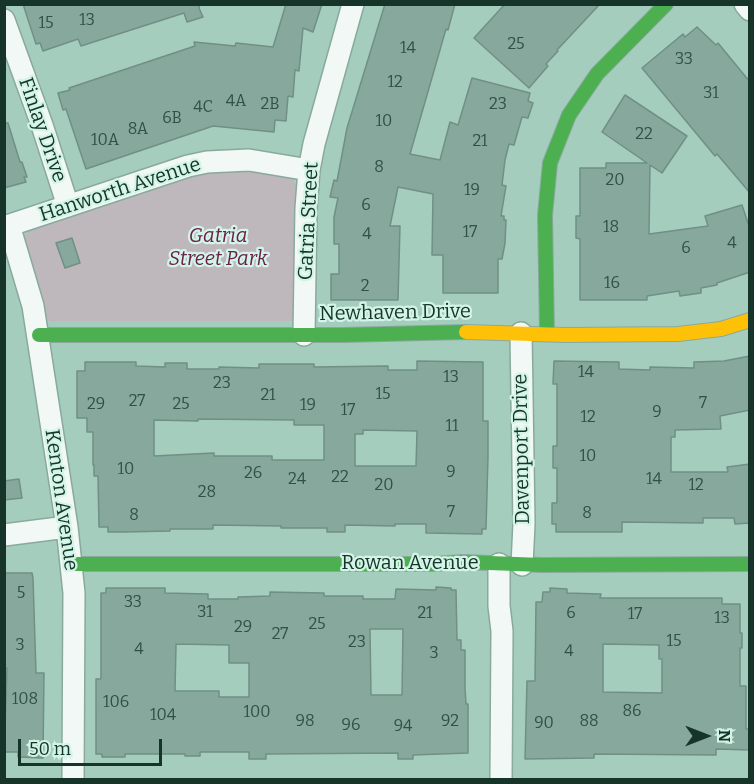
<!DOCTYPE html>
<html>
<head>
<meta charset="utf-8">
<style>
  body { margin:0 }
  #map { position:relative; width:754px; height:784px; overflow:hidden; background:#a5cdbe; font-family:Bitter,serif }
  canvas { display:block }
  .frame { position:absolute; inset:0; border:6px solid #163429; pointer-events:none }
  .north { position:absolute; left:676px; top:706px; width:60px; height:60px; -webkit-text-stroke:4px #d3f5e7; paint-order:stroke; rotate:90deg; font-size:16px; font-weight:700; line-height:24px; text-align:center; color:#163429 }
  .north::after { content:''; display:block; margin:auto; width:21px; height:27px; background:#163429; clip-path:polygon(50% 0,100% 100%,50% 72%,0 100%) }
  .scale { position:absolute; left:18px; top:739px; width:144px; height:27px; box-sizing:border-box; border:3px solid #163429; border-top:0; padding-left:8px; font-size:18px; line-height:21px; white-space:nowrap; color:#163429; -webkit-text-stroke:4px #d3f5e7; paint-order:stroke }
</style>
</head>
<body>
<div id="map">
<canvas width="754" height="784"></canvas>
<div class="frame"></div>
<div class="north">N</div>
<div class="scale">50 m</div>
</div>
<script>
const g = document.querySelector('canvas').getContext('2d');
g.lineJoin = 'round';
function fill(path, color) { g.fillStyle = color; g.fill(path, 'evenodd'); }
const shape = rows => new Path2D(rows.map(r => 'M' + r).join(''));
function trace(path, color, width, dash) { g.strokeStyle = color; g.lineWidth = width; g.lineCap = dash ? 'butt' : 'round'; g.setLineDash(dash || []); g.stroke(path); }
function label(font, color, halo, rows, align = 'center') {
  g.font = font + ' Bitter,serif'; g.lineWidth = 4.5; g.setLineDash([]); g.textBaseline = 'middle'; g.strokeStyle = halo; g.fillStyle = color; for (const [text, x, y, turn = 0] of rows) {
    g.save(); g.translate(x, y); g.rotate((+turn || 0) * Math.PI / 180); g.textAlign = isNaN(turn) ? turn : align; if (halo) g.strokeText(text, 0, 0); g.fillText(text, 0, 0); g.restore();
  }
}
const green = shape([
  [237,167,291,176,297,186,295,316,292,321,49,321,44,315,24,243,26,234,31,227,184,175]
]);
const building = shape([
  [23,4,200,4,199,8,203,17,187,22,184,13,81,46,78,39,43,51,40,43,36,44,23,4],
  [286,4,322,4,313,32,303,28,299,71,295,70,293,97,288,96,286,121,275,120,274,132,213,126,86,169,66,109,63,110,58,93,70,90,69,88,195,46,194,42,235,46,236,43,273,47,286,4],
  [385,4,455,4,448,30,446,29,410,154,440,160,450,122,458,125,472,78,530,93,528,101,533,103,528,118,522,117,514,145,509,144,505,160,502,185,506,186,501,216,504,216,504,220,506,220,505,243,502,259,498,259,498,293,443,293,443,255,432,255,433,194,398,187,390,226,400,226,398,300,331,300,331,274,339,274,339,244,334,244,334,217,338,198,330,197,334,180,337,181,347,128,385,4],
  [505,4,600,4,557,50,558,51,546,64,548,66,529,88,474,38,505,4],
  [697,27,716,45,718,43,750,82,750,193,717,154,715,156,642,68,683,34,685,37,697,27],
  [625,95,687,136,662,173,650,165,649,234,708,226,705,216,742,205,750,229,750,272,717,283,717,285,701,288,701,293,680,296,679,291,647,296,647,300,580,300,580,239,576,238,576,216,580,216,580,168,606,168,606,163,647,163,602,132,625,95],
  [4,123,8,123,20,162,22,162,27,177,24,177,26,182,4,188,4,123],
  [72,238,80,263,65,268,56,243,72,238],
  [750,356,750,410,720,416,721,429,675,430,675,437,671,437,671,472,728,472,727,467,750,464,750,523,735,524,734,518,703,518,703,523,622,522,622,532,556,532,556,524,552,524,552,503,557,503,557,468,553,468,553,446,557,446,557,384,553,384,554,361,619,362,619,369,650,370,650,367,694,368,694,362,724,361,750,356],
  [417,361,483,362,483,421,488,421,488,457,486,529,482,529,482,534,426,533,426,524,395,524,395,526,345,525,345,532,327,532,327,528,281,528,281,526,213,525,213,529,170,529,170,531,123,532,108,532,108,527,99,527,98,476,94,476,94,465,93,465,93,432,87,432,87,418,77,418,77,371,85,371,85,362,136,362,136,366,165,367,165,363,187,363,187,369,219,369,219,367,259,368,259,364,314,364,314,367,388,366,388,370,417,370,417,361],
  [198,419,294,420,294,425,324,425,324,460,272,460,272,456,214,456,214,453,154,456,154,420,198,421,198,419],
  [363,430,417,431,416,466,355,466,355,434,363,434,363,430],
  [19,479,22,498,4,500,4,481,19,479],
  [4,573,32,573,33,578,36,673,44,673,43,758,18,757,18,752,4,752,7,668,5,668,4,657,4,573],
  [436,587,451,588,451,590,456,590,457,640,461,640,461,650,465,650,465,688,466,704,468,704,468,753,413,755,413,759,398,759,398,753,266,754,266,759,249,759,249,752,200,752,200,756,185,756,185,754,125,754,125,757,102,757,102,754,96,754,96,679,101,679,101,593,106,593,106,588,165,588,165,593,208,594,208,599,238,599,238,597,270,596,270,592,324,593,324,596,363,596,363,599,395,599,396,589,436,590,436,587],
  [370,629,403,629,402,695,371,695,370,629],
  [176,644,229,645,229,663,249,663,249,697,219,697,219,691,175,691,176,644],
  [550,588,567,589,567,593,601,594,600,598,722,598,722,604,740,604,740,633,742,633,742,648,740,648,740,686,746,686,746,729,750,729,750,750,716,749,716,755,594,754,594,758,525,759,527,681,535,681,536,602,542,602,543,592,550,592,550,588],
  [603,644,659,645,659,659,662,659,662,693,603,692,603,644]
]);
const street = shape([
  [745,4,750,10],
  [4,20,42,125,68,206],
  [9,225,33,306,67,527,74,593,73,780],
  [4,227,188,166,207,162,249,160,309,170],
  [521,333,524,524,522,565],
  [304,335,306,208,309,170,314,144,353,4],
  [4,535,67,527],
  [499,564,499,606,502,631,501,780]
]);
const fast = shape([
  [547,334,545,215,550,163,569,115,597,74,666,4],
  [39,335,343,335,466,332],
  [71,564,434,564,463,562,542,565,750,564]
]);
const slow = shape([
  [466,332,566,335,678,334,721,329,750,320]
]);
const numberNames = [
  ["13",87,21],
  ["15",46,24],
  ["25",516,45],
  ["14",408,49],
  ["33",684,60],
  ["12",395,83],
  ["31",711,94],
  ["4A",236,102],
  ["2B",270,105],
  ["23",498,105],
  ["4C",203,108],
  ["6B",172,119],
  ["10",384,122],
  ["8A",138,130],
  ["22",644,135],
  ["10A",105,141],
  ["21",480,142],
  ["8",379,168],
  ["20",615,181],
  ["19",472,191],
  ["6",366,206],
  ["18",611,228],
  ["17",470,233],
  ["4",367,235],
  ["4",732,244],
  ["6",686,249],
  ["16",612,284],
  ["2",365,287],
  ["14",586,373],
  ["13",451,378],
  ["23",222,384],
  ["15",383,395],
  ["21",268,396],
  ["27",137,402],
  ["7",703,404],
  ["29",96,405],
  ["25",181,405],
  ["19",308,406],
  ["17",348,411],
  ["9",657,413],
  ["12",588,418],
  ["11",452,427],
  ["10",588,457],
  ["10",126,470],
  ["9",451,473],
  ["26",253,474],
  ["22",340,478],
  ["24",297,480],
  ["14",654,480],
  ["20",384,486],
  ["12",696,486],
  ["28",207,493],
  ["7",451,513],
  ["8",587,514],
  ["8",134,516],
  ["5",21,594],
  ["33",133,603],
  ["31",205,613],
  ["21",425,614],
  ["6",571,614],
  ["17",635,615],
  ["13",722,619],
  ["25",317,625],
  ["29",243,628],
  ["27",280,635],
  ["15",674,642],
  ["23",357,643],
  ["3",20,646],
  ["4",139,650],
  ["4",569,652],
  ["3",434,654],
  ["108",25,700],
  ["106",116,703],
  ["86",632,712],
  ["100",257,713],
  ["104",163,716],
  ["98",305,722],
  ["92",450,722],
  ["88",589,722],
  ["90",544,724],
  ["96",351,726],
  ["94",403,727]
];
const streetNames = [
  ["Finlay Drive",42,130,71],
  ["Hanworth Avenue",120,190,-18],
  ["Gatria Street",309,221,-87],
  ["Newhaven Drive",395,313,-1],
  ["Davenport Drive",522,449,-91],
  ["Kenton Avenue",61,500,82],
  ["Rowan Avenue",410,563]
];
const parkNames = [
  ["Gatria",218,236],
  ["Street Park",218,259]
];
fill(green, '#beb8bc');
fill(building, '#87a89c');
trace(building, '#709085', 1.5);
trace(street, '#89a99d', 24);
trace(fast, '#89a99d', 16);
trace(slow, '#89a99d', 16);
trace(street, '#f2f8f5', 21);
trace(fast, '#4caf50', 14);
trace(slow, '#ffc107', 14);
label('16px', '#325146', null, numberNames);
label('20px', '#163429', '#d3f5e7', streetNames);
label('italic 20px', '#6b204b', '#d3f5e7', parkNames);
</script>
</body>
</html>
